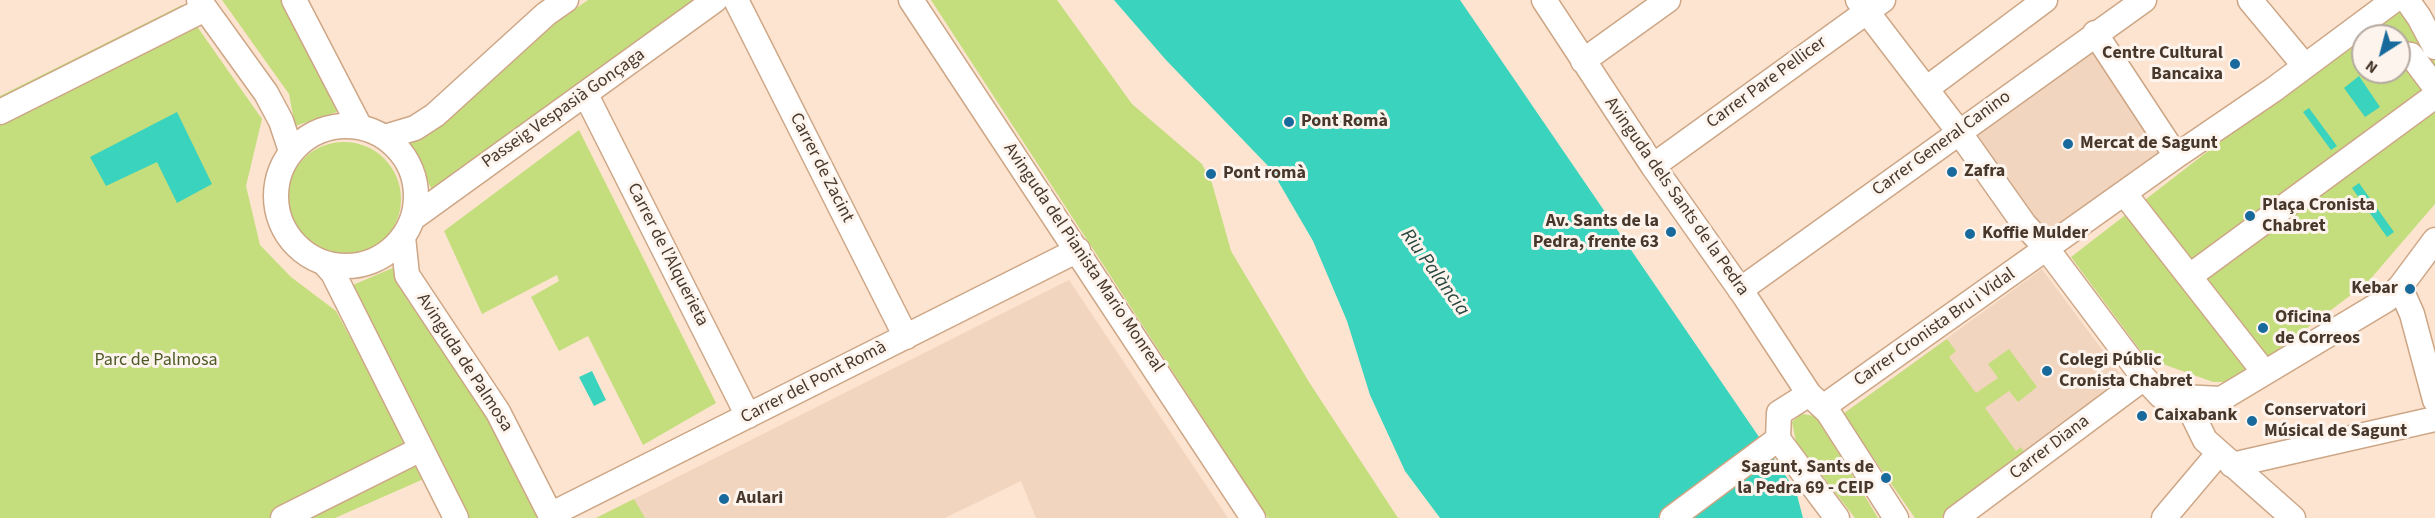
<!DOCTYPE html>
<html>
<head>
<meta charset="utf-8">
<style>
  body { margin:0 }
  #map { position:relative; width:2435px; height:518px; overflow:hidden; background:#fde4d0; font-family:"Source Sans 3",sans-serif }
  canvas { display:block }
  .north { position:absolute; left:2351px; top:24px; width:60px; height:60px; box-sizing:border-box; background:#fdf4ee; border:2px solid #b5a9a0; border-radius:50%; rotate:216deg; font-size:16px; font-weight:700; line-height:24px; text-align:center; color:#48382b }
  .north::after { content:''; display:block; margin:auto; width:21px; height:27px; background:#176a9b; clip-path:polygon(50% 0,100% 100%,50% 72%,0 100%) }
</style>
</head>
<body>
<div id="map">
<canvas width="2435" height="518"></canvas>
<div class="north">N</div>
</div>
<script>
const g = document.querySelector('canvas').getContext('2d');
g.lineJoin = 'round';
function fill(path, color) { g.fillStyle = color; g.fill(path, 'evenodd'); }
const shape = rows => new Path2D(rows.map(r => 'M' + r).join(''));
function trace(path, color, width, dash) { g.strokeStyle = color; g.lineWidth = width; g.lineCap = dash ? 'butt' : 'round'; g.setLineDash(dash || []); g.stroke(path); }
function label(font, color, halo, rows, align = 'center') {
  g.font = font + ' "Source Sans 3",sans-serif'; g.lineWidth = 6; g.setLineDash([]); g.textBaseline = 'middle'; g.strokeStyle = halo; g.fillStyle = color; for (const [text, x, y, turn = 0] of rows) {
    g.save(); g.translate(x, y); g.rotate((+turn || 0) * Math.PI / 180); g.textAlign = isNaN(turn) ? turn : align; if (halo) g.strokeText(text, 0, 0); g.fillText(text, 0, 0); g.restore();
  }
}
const built = shape([
  [2095,33,2176,156,2047,249,1959,132],
  [2042,269,2127,383,1941,518,1915,518,1843,414],
  [1069,280,1228,518,1036,518,1021,481,945,518,596,518]
]);
const green = shape([
  [222,0,281,0,337,112,295,126,289,94],
  [588,0,701,0,434,194,407,140,435,126,558,21],
  [931,0,1057,0,1132,104,1202,164,1212,183,1231,251,1309,382,1398,518,1268,518],
  [182,5,262,119,246,186,260,245,291,277,336,311,426,478,335,518,0,518,0,96],
  [2396,6,2435,62,2435,204,2367,283,2235,382,2213,382,2146,358,2071,257],
  [2363,36,2399,36,2399,72,2363,72],
  [579,130,716,403,643,445,588,336,559,351,531,297,559,281,557,275,482,314,444,231],
  '287 199a57 57 0 1 1 114 0a57 57 0 1 1-114 0Z',
  [395,267,406,298,499,431,542,518,467,518,348,287],
  [1947,339,1956,351,1949,357,1976,393,1998,378,1988,364,2009,349,2037,387,2018,402,2009,391,1985,408,2016,451,2021,447,2027,456,1941,518,1915,518,1843,414],
  [1801,414,1816,416,1878,518,1855,518,1796,442,1792,422],
  [634,499,645,518,596,518]
]);
const water = shape([
  [1114,0,1460,0,1796,491,1803,518,1440,518,1405,471,1370,395,1347,321,1313,241,1271,169,1166,60],
  [2359,76,2380,107,2365,117,2344,88],
  [2309,108,2337,146,2331,150,2303,112],
  [177,112,212,184,177,203,157,162,106,186,90,157],
  [2359,183,2394,232,2387,237,2352,188],
  [592,371,606,400,594,406,579,377]
]);
const minor = shape([
  [199,0,266,93,281,121,291,151],
  [294,0,360,127],
  [736,0,906,337],
  [911,0,1253,518],
  [1544,0,1653,166,1744,295,1809,394,1828,412,1896,518],
  [1858,0,1959,132,2024,224,2047,249,2144,378,2161,396,2221,399,2386,300,2400,287,2435,240],
  [2250,0,2304,65],
  [2407,0,2419,17,2435,47],
  [2095,33,2176,156],
  [2399,53,2411,55,2435,87],
  [1583,61,1668,0],
  [1926,89,2045,0],
  [586,95,748,416],
  [0,112,205,9],
  '276 196a70 70 0 1 1 140 0a70 70 0 1 1-140 0Z',
  [385,137,415,128,435,115,546,14,566,0],
  [1653,166,1883,0],
  [2124,193,2264,372],
  [413,218,715,0],
  [403,237,407,275,498,412,552,518],
  [325,264,333,273,456,518],
  [2190,276,2435,96],
  [2400,287,2412,314,2435,400],
  [1740,290,2144,0],
  [1809,394,1779,413,1778,439,1837,518],
  [2184,397,2205,440,2293,518],
  [1823,407,2176,156,2273,90,2394,0],
  [2232,465,2435,419],
  [550,515,1078,250],
  [283,518,421,449],
  [1672,518,1778,439],
  [1956,518,2144,378],
  [2164,518,2218,454]
]);
const markers = [
  [2235,64,6,"#176a9b"],
  [1289,122,6,"#176a9b"],
  [2068,144,6,"#176a9b"],
  [1952,172,6,"#176a9b"],
  [1211,174,6,"#176a9b"],
  [2250,216,6,"#176a9b"],
  [1671,232,6,"#176a9b"],
  [1970,234,6,"#176a9b"],
  [2410,289,6,"#176a9b"],
  [2263,328,6,"#176a9b"],
  [2047,371,6,"#176a9b"],
  [2142,416,6,"#176a9b"],
  [2252,421,6,"#176a9b"],
  [1886,478,6,"#176a9b"],
  [724,499,6,"#176a9b"]
];
const poiNames = [
  ["Centre Cultural",2223,54,"right"],
  ["Bancaixa",2223,75,"right"],
  ["Pont Romà",1301,122],
  ["Mercat de Sagunt",2080,144],
  ["Zafra",1964,172],
  ["Pont romà",1223,174],
  ["Plaça Cronista",2262,206],
  ["Chabret",2262,227],
  ["Av. Sants de la",1659,222,"right"],
  ["Pedra, frente 63",1659,243,"right"],
  ["Koffie Mulder",1982,234],
  ["Kebar",2398,289,"right"],
  ["Oficina",2275,318],
  ["de Correos",2275,339],
  ["Colegi Públic",2059,361],
  ["Cronista Chabret",2059,382],
  ["Conservatori",2264,411],
  ["Músical de Sagunt",2264,432],
  ["Caixabank",2154,416],
  ["Sagunt, Sants de",1874,468,"right"],
  ["la Pedra 69 - CEIP",1874,489,"right"],
  ["Aulari",736,499]
];
const streetNames = [
  ["Carrer Pare Pellicer",1767,83,-36],
  ["Passeig Vespasià Gonçaga",564,109,-35],
  ["Carrer General Canino",1942,144,-36],
  ["Carrer de Zacint",821,168,63],
  ["Avinguda dels Sants de la Pedra",1676,197,55],
  ["Carrer de l’Alquerieta",667,255,63],
  ["Avinguda del Pianista Mario Monreal",1083,258,56],
  ["Carrer Cronista Bru i Vidal",1935,328,-35],
  ["Avinguda de Palmosa",464,363,57],
  ["Carrer del Pont Romà",814,383,-27],
  ["Carrer Diana",2050,448,-37]
];
const parkNames = [
  ["Parc de Palmosa",156,361]
];
const waterNames = [
  ["Riu Palància",1434,273,54]
];
fill(built, '#f2d5bf');
fill(green, '#c4de7d');
fill(water, '#3ad3bd');
trace(minor, '#cda686', 27);
trace(minor, '#fff', 24);
for (const [x, y, r, color] of markers) { const dot = new Path2D(); dot.arc(x, y, r, 0, 2 * Math.PI); g.fillStyle = color; g.fill(dot); trace(dot, '#fdf4ee', 2); }
label('bold 18px', '#48382b', '#fdf4ee', poiNames, 'left');
label('18px', '#48382b', '#fdf4ee', streetNames);
label('18px', '#4d5a27', '#fdf4ee', parkNames);
label('italic 20px', '#284741', '#fdf4ee', waterNames);
</script>
</body>
</html>
